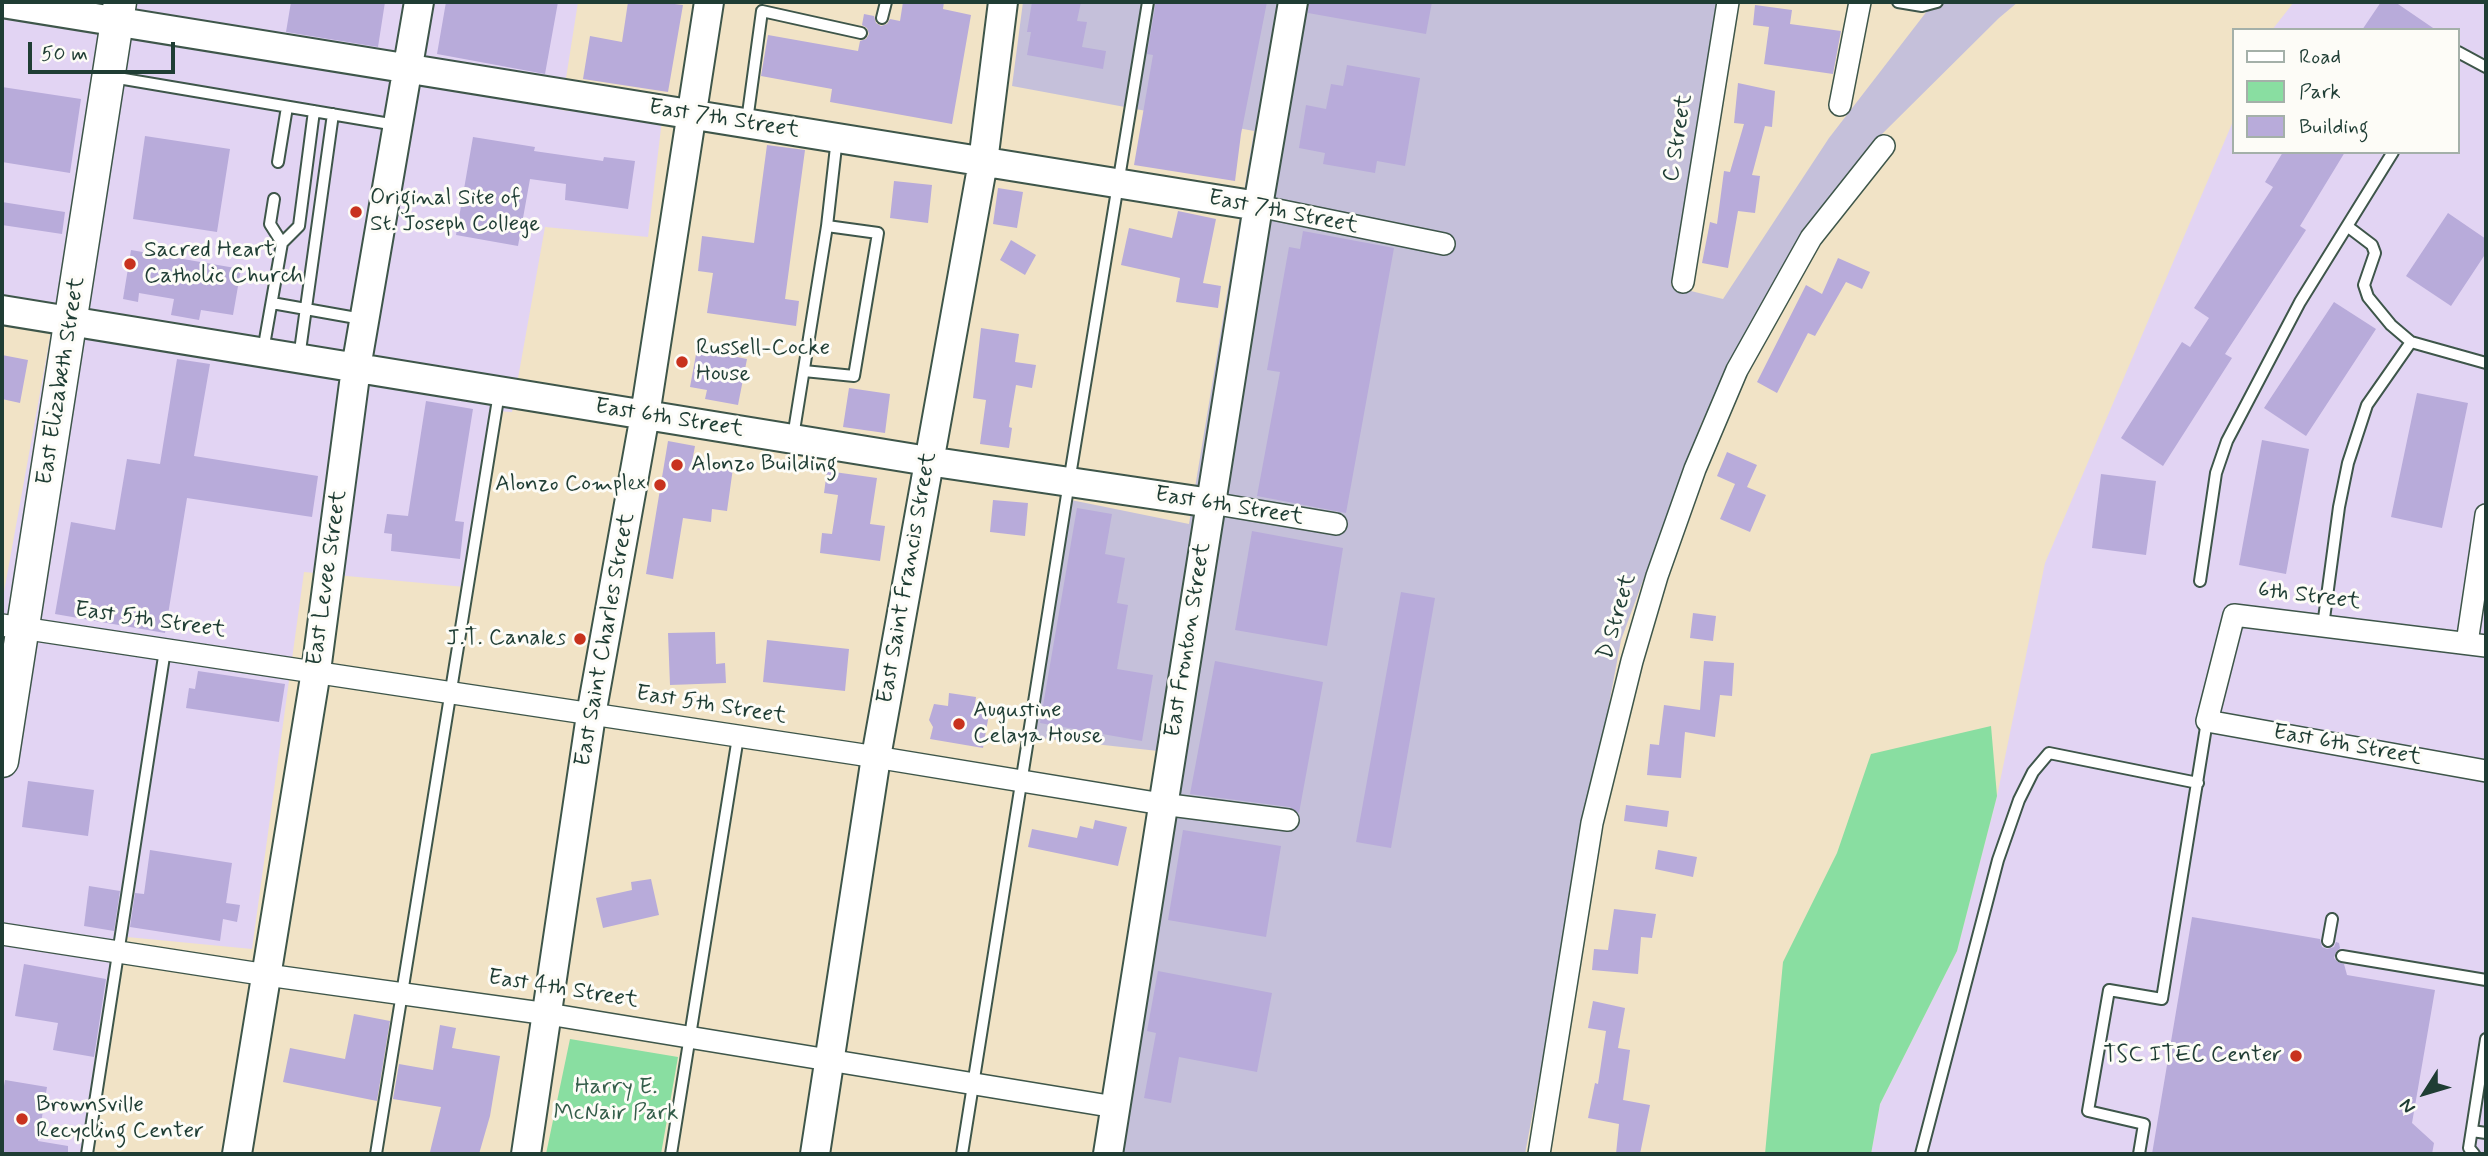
<!DOCTYPE html>
<html>
<head>
<meta charset="utf-8">
<style>
  body { margin:0 }
  #map { position:relative; width:2488px; height:1156px; overflow:hidden; background:#f1e3c6; font-family:Mynerve,sans-serif }
  canvas { display:block }
  .frame { position:absolute; inset:0; border:4px solid #1f3d34; pointer-events:none }
  .legend { position:absolute; left:2232px; top:28px; width:228px; height:126px; box-sizing:border-box; background:#fdfcf7; border:2px solid #a4b0a9; margin:0; padding:9px 12px; list-style:none; font-size:21px; color:#1f3d34 }
  .legend li { display:flex; align-items:center; gap:14px; height:35px }
  .legend b { width:35px; border:2px solid #a4b0a9 }
  .north { position:absolute; left:2390px; top:1058px; width:70px; height:70px; -webkit-text-stroke:5px #fdfcf7; paint-order:stroke; rotate:233deg; font-size:19px; font-weight:700; line-height:28px; text-align:center; color:#1f3d34 }
  .north::after { content:''; display:block; margin:auto; width:24px; height:32px; background:#1f3d34; clip-path:polygon(50% 0,100% 100%,50% 72%,0 100%) }
  .scale { position:absolute; left:28px; top:42px; width:147px; height:32px; box-sizing:border-box; border:4px solid #1f3d34; border-top:0; padding-left:9px; font-size:21px; line-height:24px; white-space:nowrap; color:#1f3d34; -webkit-text-stroke:5px #fdfcf7; paint-order:stroke }
</style>
</head>
<body>
<div id="map">
<canvas width="2488" height="1156"></canvas>
<div class="frame"></div>
<ul class="legend">
<li><b style="height:9px;background:#fff"></b>Road</li>
<li><b style="height:19px;background:#89dea1"></b>Park</li>
<li><b style="height:19px;background:#b8abda"></b>Building</li>
</ul>
<div class="north">N</div>
<div class="scale">50 m</div>
</div>
<script>
const g = document.querySelector('canvas').getContext('2d');
g.lineJoin = 'round';
function fill(path, color) { g.fillStyle = color; g.fill(path, 'evenodd'); }
const shape = rows => new Path2D(rows.map(r => 'M' + r).join(''));
function trace(path, color, width, dash) { g.strokeStyle = color; g.lineWidth = width; g.lineCap = dash ? 'butt' : 'round'; g.setLineDash(dash || []); g.stroke(path); }
function label(font, color, halo, rows, align = 'center') {
  g.font = font + ' Mynerve,sans-serif'; g.lineWidth = 6; g.setLineDash([]); g.textBaseline = 'middle'; g.strokeStyle = halo; g.fillStyle = color; for (const [text, x, y, turn = 0] of rows) {
    g.save(); g.translate(x, y); g.rotate((+turn || 0) * Math.PI / 180); g.textAlign = isNaN(turn) ? turn : align; if (halo) g.strokeText(text, 0, 0); g.fillText(text, 0, 0); g.restore();
  }
}
const built = shape([
  [2,2,578,2,561,110,662,120,648,237,545,227,512,412,494,411,465,587,304,572,252,949,127,937,87,1154,2,1154,2,603,51,332,2,323],
  [2294,2,2486,2,2486,1154,1871,1154,1880,1104,1957,951,1997,796,2045,563,2234,119,2234,152,2458,152,2458,30,2272,30]
]);
const industrial = shape([
  [1023,2,1717,2,1671,286,1723,299,1829,138,1934,2,2018,2,1999,18,1879,137,1775,281,1701,424,1621,640,1525,1154,1094,1154,1158,751,1031,737,1066,499,1189,524,1254,131,1012,86]
]);
const green = shape([
  [1991,726,1997,796,1957,951,1880,1104,1871,1154,1765,1154,1783,962,1837,853,1871,754],
  [570,1039,678,1057,661,1154,546,1154]
]);
const building = shape([
  [291,2,385,2,378,47,286,32],
  [446,2,558,2,545,74,437,54],
  [628,2,658,2,683,5,668,92,583,79,590,36,622,42],
  [903,2,944,2,943,9,971,15,952,124,830,102,832,89,761,76,768,35,858,51,860,41,866,39,869,34,867,28,862,25,864,14,874,16,876,23,881,26,887,24,890,19,900,21],
  [1032,2,1081,2,1077,21,1087,22,1082,47,1106,51,1103,69,1027,55,1031,32,1027,32],
  [1156,2,1267,2,1241,134,1235,181,1134,165,1153,55,1147,54],
  [1309,2,1432,2,1426,34,1308,13],
  [2381,2,2395,2,2436,30,2362,30],
  [1755,5,1792,10,1790,24,1841,31,1833,74,1764,64,1769,27,1753,25],
  [1347,65,1420,78,1405,166,1377,161,1375,173,1323,164,1325,153,1299,148,1306,105,1326,109,1331,84,1343,86],
  [1738,83,1775,91,1772,127,1765,126,1752,175,1760,176,1755,213,1738,211,1728,268,1702,263,1710,222,1717,224,1724,171,1730,172,1744,124,1734,123],
  [2,87,81,99,70,173,2,162],
  [145,136,230,149,217,232,133,219],
  [473,137,535,147,534,151,603,161,604,157,635,161,628,209,565,200,566,184,530,179,518,246,456,235],
  [767,145,805,150,785,299,799,301,796,326,707,313,713,273,698,271,702,236,754,243],
  [2283,152,2345,152,2300,226,2306,230,2225,354,2232,358,2163,466,2121,438,2182,342,2190,347,2209,318,2194,308,2273,187,2265,182],
  [894,181,932,185,928,223,890,218],
  [998,188,1023,192,1017,228,993,224],
  [2,202,65,212,62,234,2,225],
  [1178,211,1216,219,1203,283,1221,286,1218,308,1176,302,1180,278,1121,265,1129,228,1172,238],
  [2448,213,2486,239,2486,253,2451,306,2406,276],
  [1303,231,1394,248,1346,513,1257,496,1280,372,1267,370,1289,247,1300,249],
  [1011,240,1036,255,1025,275,1000,260],
  [131,250,241,269,233,315,201,310,199,320,171,315,174,299,139,293,138,302,123,299],
  [1838,258,1870,272,1862,289,1846,282,1815,336,1808,333,1777,393,1757,382,1806,285,1822,294],
  [2334,302,2376,329,2306,436,2264,408],
  [981,328,1019,334,1015,362,1036,365,1032,388,1016,385,1009,427,1012,428,1009,448,980,444,986,400,973,398],
  [697,349,747,359,738,405,705,399,707,390,690,387],
  [2,355,28,360,20,403,2,399],
  [177,359,210,364,194,456,318,476,312,517,187,498,165,633,55,614,71,522,115,530,127,459,160,464],
  [849,388,890,394,885,433,843,427],
  [2417,393,2468,403,2442,528,2391,517],
  [426,401,473,409,455,521,464,522,460,559,391,551,392,534,384,533,387,514,408,516],
  [2262,440,2309,449,2286,574,2239,565],
  [668,441,695,446,692,462,733,468,727,511,712,509,711,522,683,518,673,579,646,574],
  [1727,452,1757,465,1747,487,1766,495,1750,532,1720,519,1735,484,1717,476],
  [827,471,877,478,870,524,885,526,880,561,820,553,822,533,832,534,838,495,824,493],
  [2101,474,2156,481,2146,555,2092,548],
  [993,500,1028,503,1025,536,990,532],
  [1077,508,1112,514,1105,554,1125,558,1117,603,1128,605,1117,669,1153,675,1142,741,1040,723],
  [1252,531,1343,548,1327,646,1235,630],
  [1401,592,1435,598,1391,848,1356,842],
  [1693,613,1716,616,1713,641,1690,638],
  [715,632,716,664,725,663,726,683,670,685,668,633],
  [767,640,849,649,845,691,763,682],
  [1215,661,1323,682,1299,813,1290,807,1190,794],
  [1704,661,1734,663,1732,696,1720,695,1715,737,1685,732,1681,778,1647,775,1650,744,1659,745,1664,705,1700,710],
  [198,671,285,684,279,722,186,708,189,688,195,689],
  [949,693,976,697,974,711,989,714,983,748,930,739,933,727,929,720,934,704,948,706],
  [28,781,94,790,88,836,22,827],
  [1626,805,1669,811,1667,827,1624,821],
  [1095,820,1127,827,1118,866,1028,847,1032,829,1077,838,1080,826,1093,829],
  [1183,830,1281,846,1266,937,1168,920],
  [150,850,232,863,226,903,240,905,237,922,223,919,220,941,130,927,135,893,144,894],
  [1658,850,1697,857,1693,877,1655,869],
  [651,879,659,915,603,928,596,898,632,890,631,882],
  [89,886,120,891,114,931,84,926],
  [1614,909,1656,914,1652,938,1641,937,1638,974,1592,970,1594,949,1608,950],
  [2192,917,2320,939,2322,947,2327,949,2334,947,2336,942,2339,943,2340,948,2336,952,2334,958,2338,962,2344,964,2347,975,2435,990,2412,1123,2434,1143,2432,1154,2152,1154],
  [24,964,106,979,94,1057,53,1050,58,1023,15,1016],
  [1158,971,1272,993,1257,1072,1179,1057,1171,1103,1144,1098,1156,1033,1147,1031],
  [1593,1001,1625,1008,1618,1048,1630,1050,1623,1100,1650,1105,1640,1154,1616,1154,1619,1124,1588,1118,1595,1083,1598,1084,1606,1031,1588,1028],
  [354,1014,390,1021,377,1101,283,1082,290,1048,345,1059],
  [440,1025,456,1028,452,1048,500,1056,490,1116,479,1154,439,1154,430,1152,441,1107,393,1099,399,1064,433,1070],
  [5,1080,47,1087,38,1141,68,1146,68,1154,2,1154,2,1098]
]);
const lane = shape([
  [1898,2,1922,6,1937,2],
  [882,18,886,2],
  [2458,52,2486,67],
  [112,77,396,125],
  [747,121,762,11,861,33],
  [278,162,287,107],
  [274,199,270,224,282,243],
  [2347,226,2372,245,2375,253,2364,285,2368,297,2391,325,2411,342],
  [272,303,362,319],
  [263,351,282,243,299,226,314,111],
  [299,358,333,114],
  [804,371,854,376,878,233,827,226],
  [793,437,827,226,837,138],
  [2200,581,2216,473,2227,441,2300,302,2393,152],
  [2323,626,2339,507,2348,463,2367,405,2411,342,2486,363],
  [2328,941,2332,919],
  [2342,956,2486,980],
  [2472,1131,2486,1133],
  [87,1154,165,650],
  [376,1154,499,393],
  [671,1154,738,737],
  [962,1154,1069,482,1148,2],
  [1921,1154,1998,860,2019,800,2033,772,2049,753,2198,783],
  [2139,1154,2144,1124,2088,1111,2109,990,2162,999,2207,721],
  [2474,1154,2469,1148,2486,1039]
]);
const street = shape([
  [1840,105,1860,2],
  [1258,206,1444,244],
  [1683,282,1728,2],
  [1211,503,1336,524],
  [2,625,857,754,1162,804,1288,820],
  [2467,643,2486,515],
  [2486,646,2234,615,2207,721,2486,771],
  [2,934,267,975,548,1014,1115,1107],
  [1539,1154,1592,823,1632,661,1657,576,1695,469,1737,370,1811,238,1884,146]
]);
const secondary = shape([
  [2,3,1258,206],
  [2,310,928,461,1211,503],
  [237,1154,316,671,356,368,419,2],
  [526,1154,591,715,645,415,709,2],
  [815,1154,876,757,983,162,1003,2],
  [1108,1154,1258,206,1293,2]
]);
const primary = shape([
  [2,761,120,2]
]);
const markers = [
  [356,212,7,"#c8321e"],
  [130,264,7,"#c8321e"],
  [682,362,7,"#c8321e"],
  [677,465,7,"#c8321e"],
  [660,485,7,"#c8321e"],
  [580,639,7,"#c8321e"],
  [959,724,7,"#c8321e"],
  [2296,1056,7,"#c8321e"],
  [22,1119,7,"#c8321e"]
];
const streetNames = [
  ["East 7th Street",724,120,9],
  ["C Street",1679,138,-81],
  ["East 7th Street",1283,213,11],
  ["East Elizabeth Street",62,381,-81],
  ["East 6th Street",669,419,9],
  ["East 6th Street",1229,507,9],
  ["East Levee Street",328,578,-82],
  ["East Saint Francis Street",908,578,-80],
  ["6th Street",2309,597,7],
  ["D Street",1618,617,-74],
  ["East 5th Street",150,621,8],
  ["East Saint Charles Street",606,640,-80],
  ["East Fronton Street",1189,640,-81],
  ["East 5th Street",711,706,9],
  ["East 6th Street",2347,746,10],
  ["East 4th Street",563,990,9]
];
const poiNames = [
  ["Original Site of",370,199],
  ["St. Joseph College",370,225],
  ["Sacred Heart",144,251],
  ["Catholic Church",144,277],
  ["Russell-Cocke",696,349],
  ["House",696,375],
  ["Alonzo Building",691,465],
  ["Alonzo Complex",646,485,"right"],
  ["J.T. Canales",566,639,"right"],
  ["Augustine",973,711],
  ["Celaya House",973,737],
  ["TSC ITEC Center",2282,1056,"right"],
  ["Brownsville",36,1106],
  ["Recycling Center",36,1132]
];
const parkNames = [
  ["Harry E.",616,1088],
  ["McNair Park",616,1114]
];
fill(built, '#e2d4f3');
fill(industrial, '#c5c0da');
fill(green, '#89dea1');
fill(building, '#b8abda');
trace(lane, '#3e564a', 14);
trace(street, '#3e564a', 24);
trace(secondary, '#3e564a', 32);
trace(primary, '#3e564a', 35);
trace(lane, '#fff', 10);
trace(street, '#fff', 21);
trace(secondary, '#fff', 28);
trace(primary, '#fff', 32);
for (const [x, y, r, color] of markers) { const dot = new Path2D(); dot.arc(x, y, r, 0, 2 * Math.PI); g.fillStyle = color; g.fill(dot); trace(dot, '#fdfcf7', 2.5); }
label('23px', '#1f3d34', '#fdfcf7', streetNames);
label('23px', '#1f3d34', '#fdfcf7', poiNames, 'left');
label('23px', '#345d4a', '#fdfcf7', parkNames);
</script>
</body>
</html>
